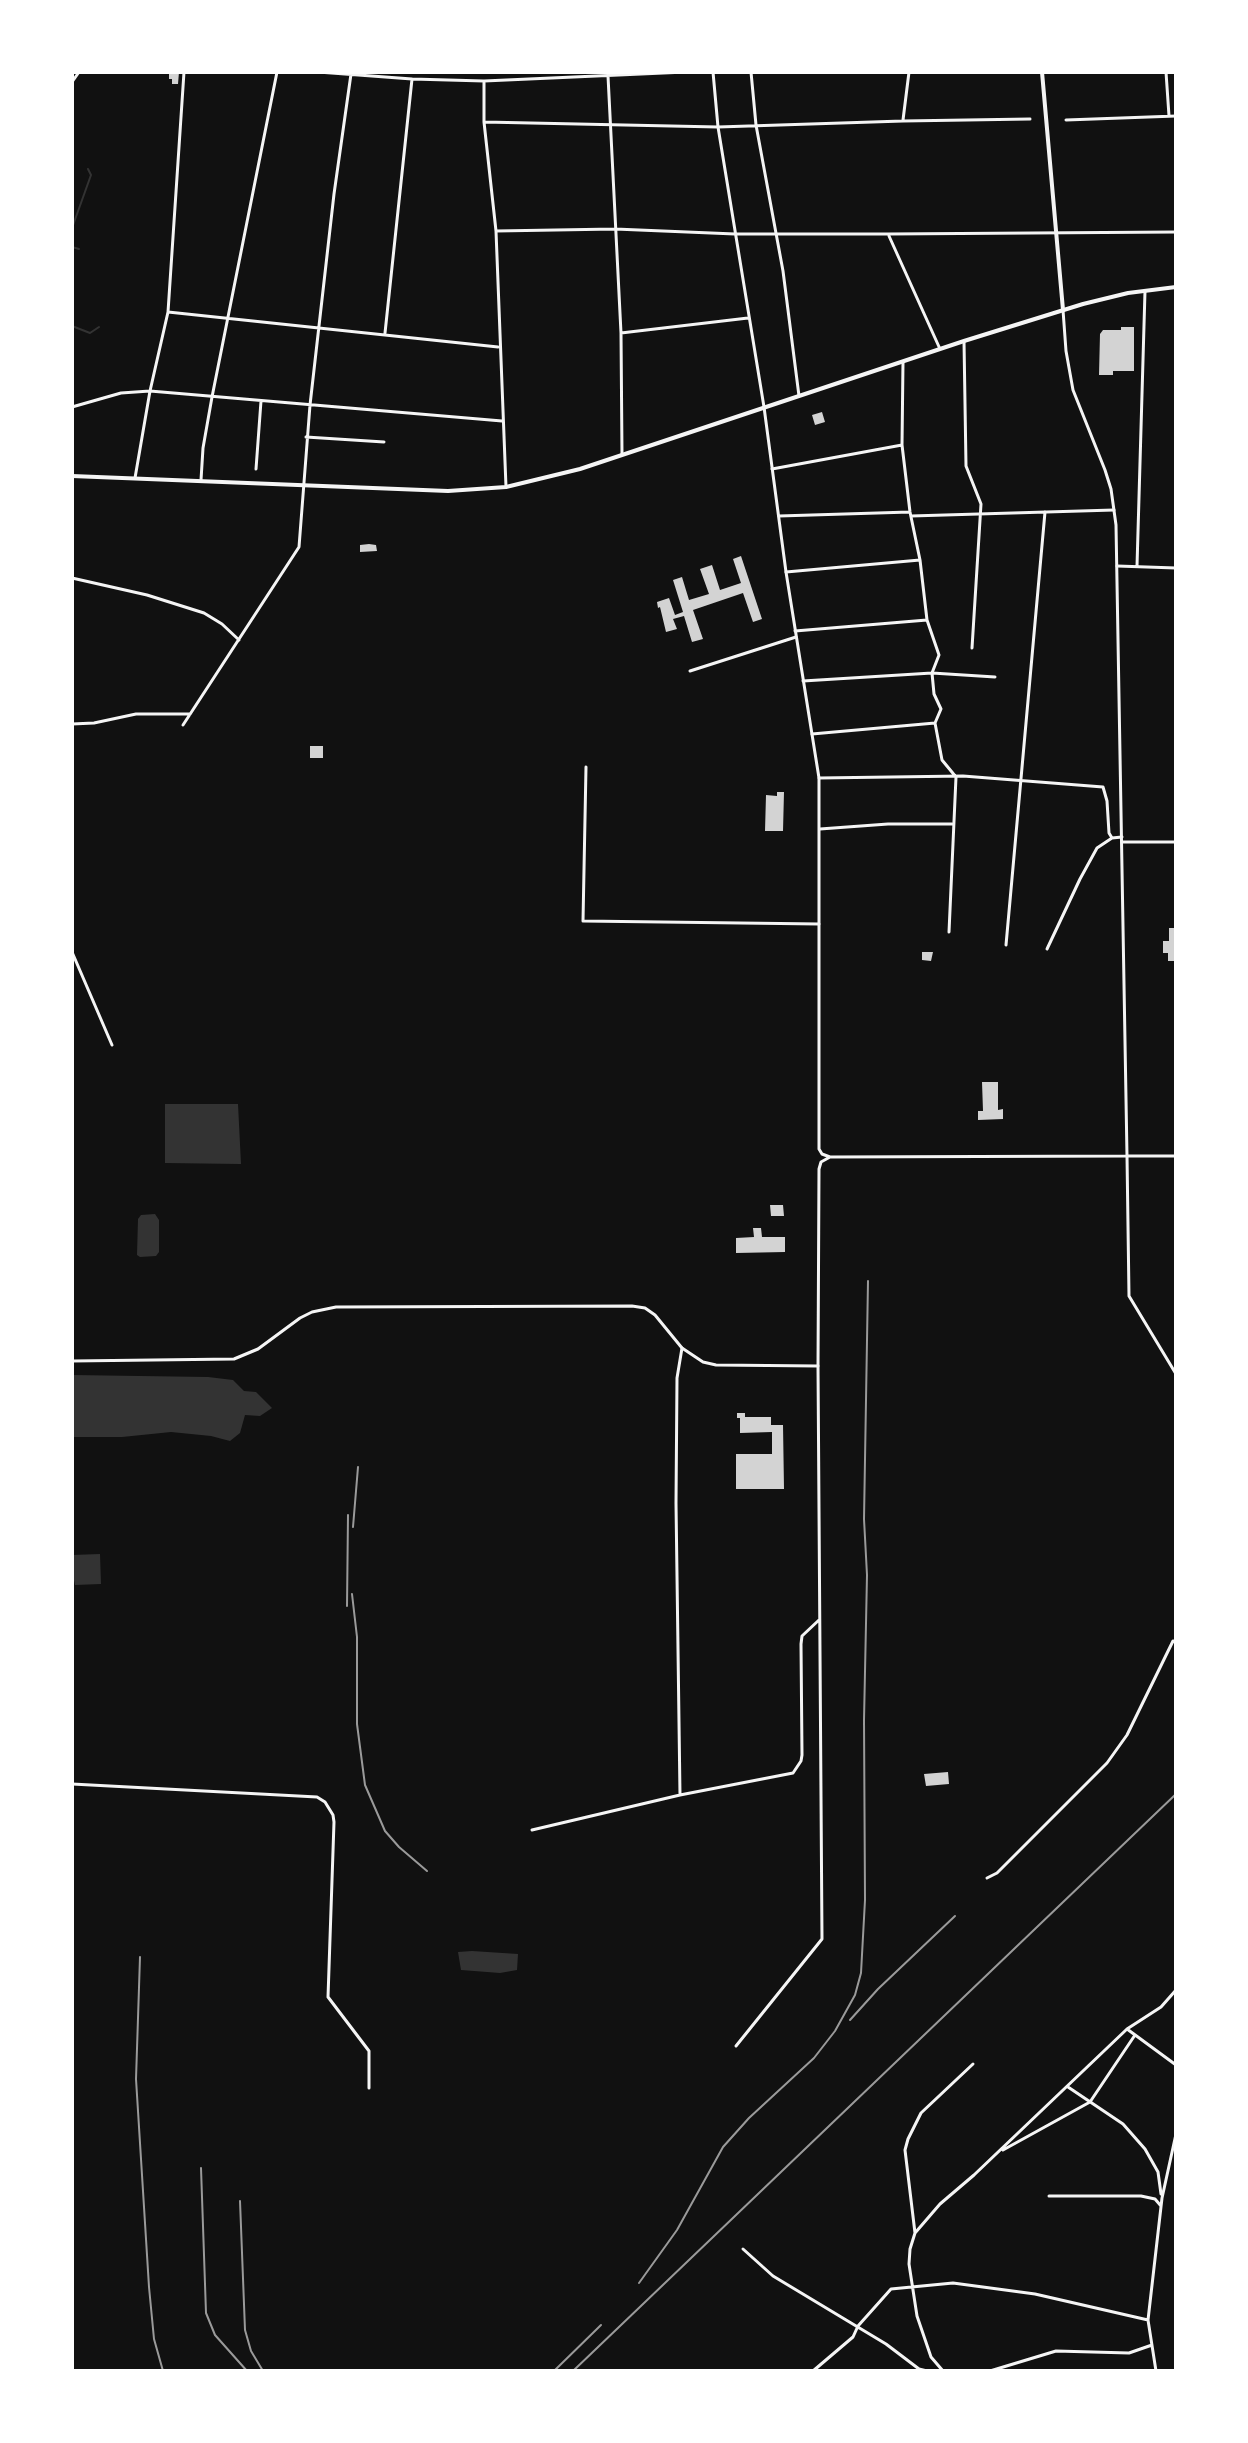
<!DOCTYPE html>
<html>
<head>
<meta charset="utf-8">
<style>
  body { margin:0 }
  #map { position:relative; width:1248px; height:2443px; overflow:hidden; background:#111; font-family:Barlow,sans-serif }
  canvas { display:block }
  .frame { position:absolute; inset:0; border:74px solid #fff; pointer-events:none }
</style>
</head>
<body>
<div id="map">
<canvas width="1248" height="2443"></canvas>
<div class="frame"></div>
</div>
<script>
const g = document.querySelector('canvas').getContext('2d');
g.lineJoin = 'round';
function fill(path, color) { g.fillStyle = color; g.fill(path, 'evenodd'); }
const shape = rows => new Path2D(rows.map(r => 'M' + r).join(''));
function trace(path, color, width, dash) { g.strokeStyle = color; g.lineWidth = width; g.lineCap = dash ? 'butt' : 'round'; g.setLineDash(dash || []); g.stroke(path); }
const water = shape([
  [165,1104,238,1104,241,1164,165,1163],
  [155,1214,159,1220,159,1252,156,1256,140,1257,137,1255,138,1219,141,1215],
  [72,1375,208,1377,233,1380,244,1391,256,1392,272,1408,260,1416,245,1415,240,1433,230,1441,211,1436,171,1432,122,1437,72,1437],
  [100,1554,101,1584,75,1585,72,1571,72,1555],
  [472,1951,518,1954,517,1970,500,1973,461,1970,458,1952]
]);
const stream = shape([
  [72,228,91,175,88,169],
  [72,247,79,249],
  [72,326,90,333,99,327]
]);
const building = shape([
  [169,72,179,72,178,84,172,84,172,79,169,79],
  [1121,327,1134,327,1134,371,1113,371,1113,375,1099,375,1100,334,1103,330,1121,330],
  [822,412,825,422,815,425,812,415],
  [369,544,376,545,377,551,360,552,360,545],
  [741,556,762,619,753,622,743,593,693,610,703,639,692,642,684,616,673,619,677,629,666,632,660,607,658,608,657,602,669,598,675,615,683,612,673,580,682,577,689,600,709,594,700,569,712,565,720,590,741,583,733,559],
  [310,746,323,746,323,758,310,758],
  [777,792,784,792,783,831,765,831,766,795,777,796],
  [1169,928,1176,928,1176,961,1168,961,1168,953,1163,953,1163,941,1169,941],
  [922,952,933,952,931,961,922,960],
  [982,1082,998,1082,998,1110,1003,1109,1003,1119,978,1120,978,1111,983,1111],
  [770,1205,783,1205,784,1216,771,1216],
  [753,1228,761,1228,762,1237,785,1237,785,1252,736,1253,736,1238,754,1237],
  [737,1413,745,1413,745,1417,771,1417,771,1425,783,1425,784,1489,736,1489,736,1454,772,1454,772,1432,740,1433,740,1418,737,1418],
  [948,1772,949,1784,926,1786,924,1774]
]);
const minor = shape([
  [318,72,412,79,484,81,686,72],
  [713,72,718,127,764,407],
  [751,72,756,125,783,271,799,396],
  [1166,72,1169,116],
  [608,76,621,333,622,454],
  [484,81,484,122,496,231,506,487],
  [72,82,79,72],
  [903,120,909,72],
  [1066,120,1176,116],
  [484,122,718,127,903,121,1030,119],
  [496,231,615,229,735,234,888,234,1176,232],
  [889,236,940,349],
  [168,312,498,347],
  [385,333,412,79],
  [621,333,748,318],
  [964,341,966,466,981,504,972,648],
  [903,362,902,445,910,512,920,560,927,620,939,655,932,673,934,694,941,709,935,723,942,760,956,777,949,932],
  [72,407,121,393,150,391,502,421],
  [306,437,384,442],
  [256,469,261,401],
  [772,469,902,445],
  [135,478,150,391,168,312,184,72],
  [201,480,203,448,212,397,277,72],
  [779,516,910,512],
  [911,516,1114,510],
  [1117,566,1176,568],
  [1137,566,1145,291],
  [786,572,920,560],
  [72,578,147,595,204,613,222,624,239,640],
  [795,631,927,620],
  [690,671,796,637],
  [803,681,932,673,995,677],
  [72,724,94,723,136,714,190,714],
  [183,725,299,547,310,405,334,194,351,74],
  [812,734,935,723],
  [586,767,583,921,819,924],
  [819,778,963,776,1103,787,1107,801,1109,833,1112,838],
  [820,829,888,824,952,824],
  [1122,842,1176,842],
  [1006,945,1045,512],
  [1047,949,1080,879,1097,848,1112,838,1122,837],
  [72,952,112,1045],
  [1176,1156,1127,1156,1129,1296,1176,1374],
  [72,1784,317,1797,325,1802,333,1815,334,1822,328,1997,369,2051,369,2088],
  [680,1795,676,1503,677,1378,682,1348],
  [532,1830,680,1795,793,1773,801,1761,802,1755,801,1644,802,1636,819,1620],
  [987,1878,997,1873,1107,1763,1127,1735,1173,1641,1176,1642],
  [1127,2029,1176,2065],
  [736,2046,822,1939,818,1366],
  [1068,2087,1123,2124,1145,2149,1158,2172,1161,2194],
  [1003,2150,1090,2102,1135,2035],
  [1049,2196,1141,2196,1155,2199,1161,2206],
  [915,2233,905,2150,908,2139,921,2113,973,2064],
  [743,2249,773,2276,886,2344,919,2369,927,2371],
  [813,2371,853,2337,858,2326,891,2289,953,2283,1035,2294,1148,2320],
  [943,2371,931,2357,917,2316,909,2264,910,2249,915,2233,940,2204,974,2175,1127,2029,1161,2007,1176,1990],
  [990,2371,1056,2351,1129,2353,1152,2345],
  [1156,2371,1148,2320,1162,2198,1176,2134]
]);
const tertiary = shape([
  [764,407,786,572,819,778,819,1149,822,1154,830,1157,1127,1156,1116,525,1111,489,1105,470,1073,390,1066,351,1063,310],
  [72,1361,234,1359,258,1349,300,1318,312,1312,336,1307,632,1306,645,1308,655,1315,682,1348,703,1362,716,1365,818,1366,819,1169,821,1162,830,1157]
]);
const secondary = shape([
  [1042,72,1063,310],
  [72,476,448,491,506,487,580,469,964,341,1083,304,1128,293,1176,287]
]);
const rail = shape([
  [353,1527,358,1467],
  [352,1594,357,1637,357,1724,365,1785,385,1831,399,1847,427,1871],
  [347,1606,348,1515],
  [140,1957,136,2079,149,2287,154,2339,163,2371],
  [850,2020,878,1989,955,1916],
  [201,2168,206,2313,215,2335,247,2371],
  [240,2201,245,2330,251,2351,263,2371],
  [639,2283,677,2230,723,2147,749,2118,814,2058,835,2031,855,1995,861,1973,865,1900,864,1720,867,1575,864,1519,868,1281],
  [554,2371,601,2325],
  [573,2371,1176,1794]
]);
fill(water, '#333');
trace(stream, '#333', 2);
fill(building, '#d3d3d3');
trace(minor, '#f5f5f5', 3);
trace(tertiary, '#f5f5f5', 3);
trace(secondary, '#f5f5f5', 4);
trace(rail, '#9a9a9a', 2);
</script>
</body>
</html>
